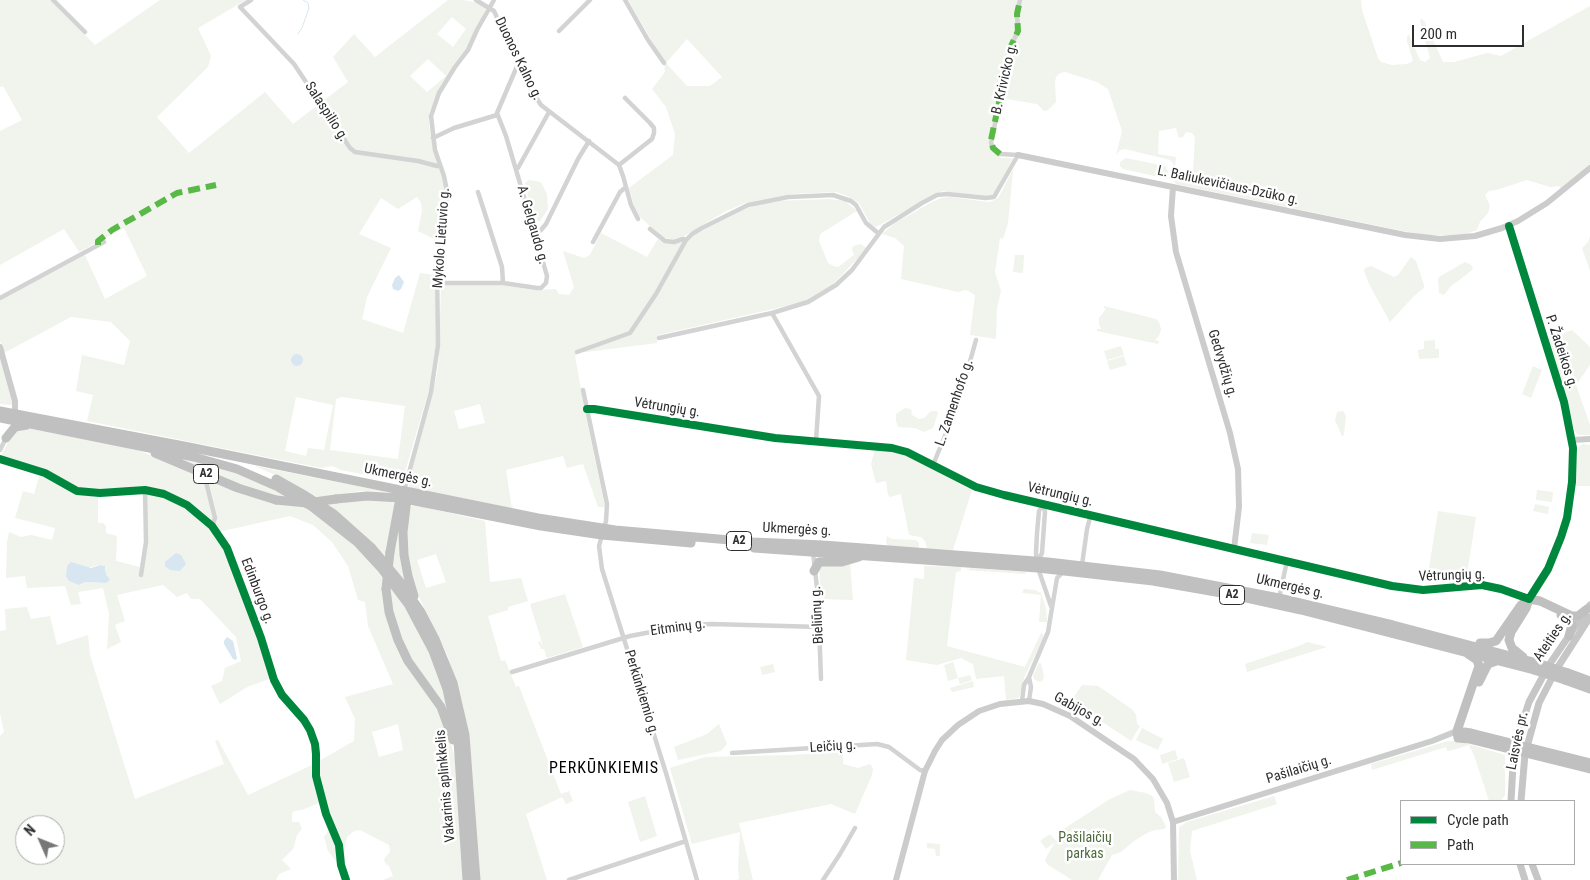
<!DOCTYPE html>
<html>
<head>
<meta charset="utf-8">
<style>
  body { margin:0 }
  #map { position:relative; width:1590px; height:880px; overflow:hidden; background:#fff; font-family:"Roboto Condensed",sans-serif }
  canvas { display:block }
  .legend { position:absolute; left:1400px; top:800px; width:175px; height:65px; box-sizing:border-box; background:#fff; border:1px solid #ababab; margin:0; padding:6px 9px; list-style:none; font-size:15px; color:#2e2e2e }
  .legend li { display:flex; align-items:center; gap:10px; height:25px }
  .legend b { width:25px; border:1px solid #ababab }
  .north { position:absolute; left:15px; top:815px; width:50px; height:50px; box-sizing:border-box; background:#fff; border:1px solid #ababab; border-radius:50%; rotate:314deg; font-size:14px; font-weight:700; line-height:20px; text-align:center; color:#2e2e2e }
  .north::after { content:''; display:block; margin:auto; width:18px; height:22px; background:#777; clip-path:polygon(50% 0,100% 100%,50% 72%,0 100%) }
  .scale { position:absolute; left:1412px; top:25px; width:112px; height:22px; box-sizing:border-box; border:2px solid #2e2e2e; border-top:0; padding-left:6px; font-size:15px; line-height:18px; white-space:nowrap; color:#2e2e2e; -webkit-text-stroke:4px #fff; paint-order:stroke }
</style>
</head>
<body>
<div id="map">
<canvas width="1590" height="880"></canvas>
<ul class="legend">
<li><b style="height:6px;background:#00873e"></b>Cycle path</li>
<li><b style="height:6px;background:#58b947"></b>Path</li>
</ul>
<div class="north">N</div>
<div class="scale">200 m</div>
</div>
<script>
const g = document.querySelector('canvas').getContext('2d');
g.lineJoin = 'round';
function fill(path, color) { g.fillStyle = color; g.fill(path, 'evenodd'); }
const shape = rows => new Path2D(rows.map(r => 'M' + r).join(''));
function trace(path, color, width, dash) { g.strokeStyle = color; g.lineWidth = width; g.lineCap = dash ? 'butt' : 'round'; g.setLineDash(dash || []); g.stroke(path); }
function label(font, color, halo, rows, align = 'center') {
  g.font = font + ' "Roboto Condensed",sans-serif'; g.lineWidth = 5; g.setLineDash([]); g.textBaseline = 'middle'; g.strokeStyle = halo; g.fillStyle = color; for (const [text, x, y, turn = 0] of rows) {
    g.save(); g.translate(x, y); g.rotate((+turn || 0) * Math.PI / 180); g.textAlign = isNaN(turn) ? turn : align; if (halo) g.strokeText(text, 0, 0); g.fillText(text, 0, 0); g.restore();
  }
}
const green = shape([
  [0,0,50,0,95,45,160,0,246,0,198,28,211,56,208,67,157,117,189,153,265,92,293,124,348,82,333,57,354,34,375,57,448,0,463,0,480,3,486,8,466,50,441,85,429,113,429,124,433,146,444,182,445,197,442,228,438,241,418,231,422,211,421,203,417,197,398,209,381,198,359,234,391,248,367,297,362,319,403,333,420,273,435,275,436,346,429,390,402,482,341,470,332,466,321,468,87,421,93,395,76,391,82,355,124,365,130,341,111,322,71,317,4,353,0,341,0,300,85,255,105,299,147,276,124,228,79,252,64,229,0,265,0,131,22,120,3,86,0,87],
  [452,17,466,29,453,47,437,34],
  [428,59,446,76,427,92,410,76],
  [296,397,333,405,324,450,308,448,306,456,285,451],
  [342,397,405,406,398,459,330,450,336,399],
  [628,0,1361,0,1362,10,1378,58,1381,62,1392,65,1407,64,1413,61,1407,41,1407,36,1409,35,1420,60,1425,62,1430,58,1420,21,1421,18,1425,22,1443,62,1454,62,1487,53,1501,56,1590,6,1590,164,1561,188,1559,186,1550,187,1527,180,1496,190,1489,191,1485,195,1490,206,1488,213,1480,222,1477,230,1466,234,1449,235,1428,235,1408,232,1176,184,1173,179,1173,163,1170,160,1125,149,1120,150,1116,155,1122,131,1108,89,1097,82,1065,72,1060,73,1056,77,1055,82,1056,102,1048,110,1044,111,1037,104,1001,98,997,102,990,139,991,147,1001,158,1013,158,993,195,987,197,943,191,928,198,876,227,871,225,859,203,845,195,836,192,790,194,745,203,724,212,683,237,671,240,660,236,636,213,629,188,673,155,675,134,666,107,652,89,665,72,664,62],
  [687,39,722,77,710,86,687,86,666,63],
  [1176,128,1179,138,1183,137,1186,132,1192,133,1195,137,1193,172,1191,176,1174,175,1176,157,1158,154,1159,131],
  [1126,158,1165,166,1168,171,1168,179,1123,169,1120,166,1120,162],
  [1012,171,1013,171,1008,223,1003,239,1000,238,995,272,1001,291,997,308,996,339,970,335,975,295,966,290,958,292,901,279,904,246,895,238,882,234,895,223,932,202,941,198,950,197,988,202,993,201,999,197],
  [529,180,541,182,547,194,548,209,540,221,537,221,533,217,525,183],
  [830,199,845,201,857,211,820,234,819,241,828,263,833,266,838,267,854,255,852,250,853,246,861,244,866,248,859,257,832,285,804,302,658,335,657,343,578,353,575,356,585,412,605,507,598,507,583,464,567,468,563,456,506,470,512,509,410,488,408,483,437,375,439,358,441,285,501,285,534,290,556,289,559,294,569,295,574,287,563,251,584,258,590,255,601,233,647,257,658,239,664,242,673,244,678,243,747,208,774,201],
  [480,404,485,423,459,429,454,411],
  [1590,236,1590,271,1582,248,1588,242],
  [1015,255,1024,255,1023,273,1013,272],
  [1411,257,1416,261,1424,285,1424,288,1414,296,1390,322,1369,284,1364,271,1365,268,1371,266,1394,277,1398,275],
  [1465,262,1471,265,1473,268,1471,271,1450,287,1444,295,1439,293,1438,280,1439,277],
  [1104,306,1156,319,1159,322,1161,329,1159,336,1155,340,1159,341,1158,344,1097,331,1097,329,1101,329,1099,324,1099,318,1106,309,1104,308],
  [1572,330,1590,347,1590,365,1576,385,1590,425,1590,435,1578,435,1575,432,1547,339],
  [1435,340,1435,349,1439,349,1439,358,1419,359,1418,350,1424,349,1424,341],
  [1121,346,1124,355,1107,360,1104,351],
  [0,354,13,404,11,405,0,404],
  [1124,356,1127,365,1110,370,1107,361],
  [1533,366,1542,370,1531,398,1522,394],
  [905,408,911,409,912,415,919,419,924,418,931,411,937,411,938,413,933,428,924,432,915,428,898,427,896,421,896,414],
  [1343,411,1346,416,1344,435,1342,436,1335,420,1337,412],
  [22,427,135,449,249,496,286,505,305,506,358,548,383,576,389,625,442,716,449,736,455,759,463,880,383,880,393,876,389,866,385,863,384,859,390,852,389,845,360,830,354,831,347,837,345,848,345,863,350,880,343,880,336,861,328,851,324,837,331,827,324,801,302,810,294,811,292,814,292,822,299,822,302,829,297,835,293,849,282,860,291,869,279,874,276,880,0,880,0,736,4,732,0,713,0,631,6,630,5,609,27,607,31,619,50,616,57,645,88,635,90,655,135,799,224,764,215,741,218,740,248,795,312,765,354,741,355,719,345,697,393,684,368,626,365,602,358,600,348,566,332,542,313,525,290,516,218,532,257,632,272,678,247,687,220,704,211,686,222,681,225,668,241,661,236,637,200,599,191,599,187,593,177,597,163,585,117,595,125,621,115,625,121,642,107,649,109,614,103,588,78,592,81,604,71,605,65,586,27,588,25,576,6,578,7,542,9,532,21,537,31,535,52,540,55,528,15,518,23,491,34,494,41,470,1,456,14,430],
  [144,491,144,543,140,567,116,561,117,536,106,533,106,526,103,523,98,523,98,497],
  [98,565,103,565,106,568,106,574,108,577,106,583,85,582,80,585,88,568],
  [398,724,403,750,379,757,372,732],
  [25,825,55,825,55,855,25,855],
  [1583,444,1590,445,1590,486,1576,486,1578,447],
  [875,449,894,450,909,455,973,487,953,550,927,549,925,541,921,537,909,535,901,494,890,497,888,495,886,481,876,483,871,464],
  [170,456,207,463,234,471,294,499,261,493],
  [255,466,389,492,359,491,317,499,277,476],
  [1537,490,1553,492,1552,502,1536,500],
  [370,498,395,503,385,558,326,504],
  [1535,504,1549,507,1548,514,1533,511],
  [414,505,485,521,490,582,521,578,528,601,508,607,508,610,488,616,501,661,505,660,516,687,519,686,561,794,569,791,573,801,566,804,562,797,526,814,547,880,480,880,472,767,463,705,447,654,418,595,411,578,406,541,410,507],
  [436,554,446,582,426,588,417,560],
  [1438,511,1476,517,1467,574,1429,568],
  [399,520,399,543,408,587,391,565],
  [1252,533,1269,535,1267,545,1250,543],
  [887,536,892,539,916,540,919,543,919,546,918,548,888,546,886,542],
  [850,562,853,600,821,599,819,567,823,564],
  [924,566,961,567,961,571,956,572,947,646,1025,667,1041,633,1043,635,1043,639,1024,678,1019,698,1006,700,1004,676,976,679,973,664,961,658,937,665,906,660,914,578,924,579],
  [971,568,1026,572,1025,574,966,570],
  [390,584,424,640,441,678,452,725,408,654,392,611],
  [1024,589,1035,590,1041,593,1046,609,1047,622,1039,622,1041,595,1022,593],
  [565,594,583,647,547,658,544,649,541,649,538,642,540,641,543,646,530,604],
  [1307,642,1327,647,1247,672,1245,664,1299,646],
  [953,662,958,678,970,675,972,680,960,684,958,678,948,681,944,665],
  [1039,663,1041,663,1044,676,1043,680,1040,682,1035,680,1033,676],
  [773,664,775,672,762,675,760,667],
  [973,681,974,687,952,692,950,688],
  [1082,685,1098,686,1133,710,1136,715,1137,724,1140,726,1131,741,1071,701],
  [719,724,727,744,721,751,678,760,674,747,707,734],
  [1142,728,1163,739,1158,750,1136,740],
  [1448,741,1458,741,1505,755,1505,795,1501,801,1489,801,1474,755,1469,745,1449,751,1447,751,1446,747,1372,770,1371,764],
  [1175,750,1178,759,1162,764,1160,755],
  [843,751,843,764,858,768,870,764,873,768,872,775,855,814,831,804,739,823,753,880,736,880,739,879,738,866,740,832,692,844,670,768,705,757,793,755],
  [1184,758,1190,777,1174,782,1168,763],
  [1130,790,1146,793,1152,796,1154,799,1155,812,1161,817,1166,826,1165,829,1155,830,1147,833,1134,841,1121,852,1112,855,1098,880,1072,880,1048,865,1045,861,1047,856,1055,842,1046,849,1040,841,1050,834,1056,841,1065,828,1110,799],
  [645,796,657,836,640,842,628,802],
  [1274,796,1277,804,1192,831,1190,851,1197,880,1178,880,1179,827,1187,822],
  [927,843,940,844,940,856,936,856,935,849,927,848]
]);
const water = shape([
  [399,275,404,282,401,289,398,291,393,289,392,285,395,278],
  '291 360a6 6 0 1 1 12 0a6 6 0 1 1-12 0Z',
  [176,553,181,555,186,564,180,571,170,570,165,566,165,562],
  [71,562,91,568,100,565,105,566,106,574,110,580,106,583,85,582,79,585,69,581,66,576,67,566],
  [227,637,233,641,237,658,236,660,233,659,224,644,224,641]
]);
const stream = shape([
  [298,34,302,28,309,8,308,3,303,0]
]);
const street = shape([
  [53,0,85,32],
  [251,0,240,7,294,64,350,148,355,152,418,161,437,166,440,166],
  [476,0,494,11,528,85,541,105,619,165,623,176,631,205,638,219],
  [625,0,648,40,664,63],
  [559,31,590,0],
  [433,138,454,128,497,115],
  [619,165,652,139,654,133,654,128,650,123,625,98],
  [516,169,518,168,549,112],
  [478,192,502,267,503,283],
  [650,229,665,241,674,242,683,239,686,240,692,234,702,228,748,205,788,197,833,195,851,201,856,205,866,223,878,233],
  [535,234,541,230,546,224,578,159,589,141],
  [593,242,620,192,626,187],
  [437,283,503,283,537,288,541,288,546,283,547,276,535,234,506,136,497,113,518,64],
  [0,298,104,242],
  [772,313,819,396,816,441],
  [659,338,772,313,808,302,836,285,852,270,884,227,922,203,937,195,947,194,986,198,994,197,1018,155,1000,154,993,148,991,143,1011,46,1018,31,1017,14,1020,0],
  [577,352,630,333,656,294,686,240],
  [583,390,607,504,606,521,604,528],
  [587,409,594,409,775,438,892,448,907,452,976,487,1004,495,1392,586,1423,590,1482,585,1501,589,1529,599],
  [0,450,6,438],
  [0,459,45,473,77,491,100,493,145,490,164,494,187,505,212,526,227,548,261,638,274,680,282,695,304,720,310,730,315,744,316,754,316,776,326,814,339,845,341,865,346,880],
  [933,465,958,404,976,340],
  [209,476,206,482,215,518,212,526],
  [404,491,431,392,438,345,437,265,445,216,447,191,444,176,435,150,431,116,439,93,455,67,468,50,477,30,494,0],
  [602,535,599,546,602,569,666,773,697,880],
  [813,552,818,597,821,679],
  [1037,561,1036,553,1037,533,1039,511,1043,504],
  [1038,561,1042,553,1045,512,1043,504],
  [1082,565,1087,529,1091,514],
  [1038,568,1051,606],
  [141,575,146,542,145,490],
  [1279,598,1287,561],
  [512,672,630,636,688,625,711,624,820,627],
  [1022,701,1024,685,1029,677,1048,632,1057,578,1063,572],
  [1029,701,1031,687,1029,677],
  [732,753,877,744,889,747,920,770,925,771],
  [569,880,686,841],
  [823,880,840,854,855,828]
]);
const secondary = shape([
  [1018,155,1405,235,1440,239,1475,236,1502,228,1518,221,1547,203,1590,168],
  [1173,187,1171,216,1176,252,1230,433,1238,469,1239,507,1234,549],
  [1509,226,1564,402,1573,448,1572,482,1567,518,1561,537,1548,569,1529,599],
  [0,347,15,401,15,414],
  [1572,440,1590,439],
  [1173,822,1432,741,1457,731],
  [896,880,925,771,935,751,942,740,958,725,979,711,1000,704,1029,701,1043,704,1070,716,1134,759,1153,779,1167,803,1173,822,1174,880]
]);
const primary = shape([
  [1511,801,1513,765,1515,745,1529,702,1549,665,1590,605],
  [1521,801,1525,754,1539,703,1556,670,1590,617],
  [1520,864,1525,880],
  [1532,864,1538,880]
]);
const highway = shape([
  [0,411,189,447,538,518,615,530,753,542,823,545,1048,562,1160,575,1279,598,1393,625,1537,663],
  [0,418,194,457,237,469,278,487,311,506,357,542,382,569,408,604,433,651,447,689,458,741,467,880],
  [6,438,15,427,27,425],
  [155,453,238,488,276,500],
  [276,479,306,496,334,514,371,547,401,583,421,612,435,639,453,683,465,735,476,880],
  [405,496,407,499,403,532,404,555,408,576,414,596],
  [336,499,367,496,400,498,541,526,602,535,691,543],
  [754,548,1038,568,1153,581,1233,595,1301,610,1534,670],
  [390,552,400,498,402,494],
  [814,571,819,562,842,562,859,557],
  [386,589,389,612,398,640,408,661,441,707,453,740],
  [1561,615,1568,618,1572,625,1569,636],
  [1480,643,1489,643,1496,641,1521,605,1529,599,1540,601,1572,616,1578,616,1587,609],
  [1468,654,1477,660,1479,666,1457,731,1458,738,1469,739,1590,769],
  [1523,657,1512,648,1509,640,1511,632,1526,608,1529,599],
  [1568,673,1590,681],
  [1565,680,1590,689],
  [1479,682,1488,664,1499,660],
  [1457,731,1471,733,1590,763]
]);
const highwayBridge = shape([
  [276,500,307,503,336,499],
  [386,589,390,552],
  [1537,663,1568,673],
  [1534,670,1565,680]
]);
const quiet = shape([
  [1000,154,993,148,991,140,1011,46,1018,31,1017,14,1020,0],
  [98,245,98,241,112,230,177,193,216,185],
  [1347,880,1401,863]
]);
const cycleway = shape([
  [587,409,594,409,775,438,892,448,907,452,976,487,1004,495,1392,586,1423,590,1482,585,1501,589,1529,599,1548,569,1561,537,1567,518,1572,482,1573,448,1564,402,1509,226],
  [0,459,45,473,77,491,100,493,145,490,164,494,187,505,212,526,227,548,261,638,274,680,282,695,304,720,310,730,315,744,316,754,316,776,326,814,339,845,341,865,346,880]
]);
const shields = [
  [206,474,25],
  [739,541,25],
  [1232,595,25]
];
const shieldNames = [
  ["A2",206,474],
  ["A2",739,541],
  ["A2",1232,595]
];
const streetNames = [
  ["Duonos Kalno g.",518,59,64],
  ["B. Krivicko g.",1005,79,-77],
  ["Salaspilio g.",326,112,57],
  ["L. Baliukevičiaus-Dzūko g.",1228,186,12],
  ["A. Gelgaudo g.",532,225,74],
  ["Mykolo Lietuvio g.",442,238,-86],
  ["P. Žadeikos g.",1561,352,72],
  ["Gedvydžių g.",1222,364,73],
  ["L. Zamenhofo g.",955,403,-71],
  ["Vėtrungių g.",667,408,9],
  ["Ukmergės g.",398,476,12],
  ["Vėtrungių g.",1060,495,13],
  ["Ukmergės g.",797,530,3],
  ["Vėtrungių g.",1452,576,-2],
  ["Ukmergės g.",1290,587,13],
  ["Edinburgo g.",257,591,69],
  ["Bieliūnų g.",818,615,-93],
  ["Eitminų g.",678,628,-8],
  ["Ateities g.",1553,637,-56],
  ["Perkūnkiemio g.",641,693,73],
  ["Gabijos g.",1079,710,29],
  ["Laisvės pr.",1518,741,-78],
  ["Leičių g.",833,747,-4],
  ["Pašilaičių g.",1299,770,-17],
  ["Vakarinis aplinkkelis",446,786,-95]
];
const parkNames = [
  ["Pašilaičių",1085,838],
  ["parkas",1085,854]
];
const quarterNames = [
  ["PERKŪNKIEMIS",604,769]
];
fill(green, '#f0f4ec');
fill(water, '#d8e6f1');
trace(stream, '#d8e6f1', 1);
trace(street, '#d3d3d3', 4.5);
trace(secondary, '#ccc', 6);
trace(primary, '#c6c6c6', 7);
trace(highway, '#c0c0c0', 9);
trace(highwayBridge, '#c0c0c0', 9);
trace(quiet, '#58b947', 6, [12, 6]);
trace(cycleway, '#00873e', 8);
for (const [x, y, w] of shields) { const box = new Path2D(); box.roundRect(x - w / 2, y - 9.5, w, 19, 4); g.fillStyle = '#fff'; g.fill(box); trace(box, '#2e2e2e', 1); }
label('bold 12px', '#2e2e2e', null, shieldNames);
label('14px', '#2e2e2e', '#fff', streetNames);
label('14px', '#4d6a3c', '#fff', parkNames);
g.letterSpacing = '1px';
label('16px', '#000', '#fff', quarterNames);
g.letterSpacing = '0px';
</script>
</body>
</html>
